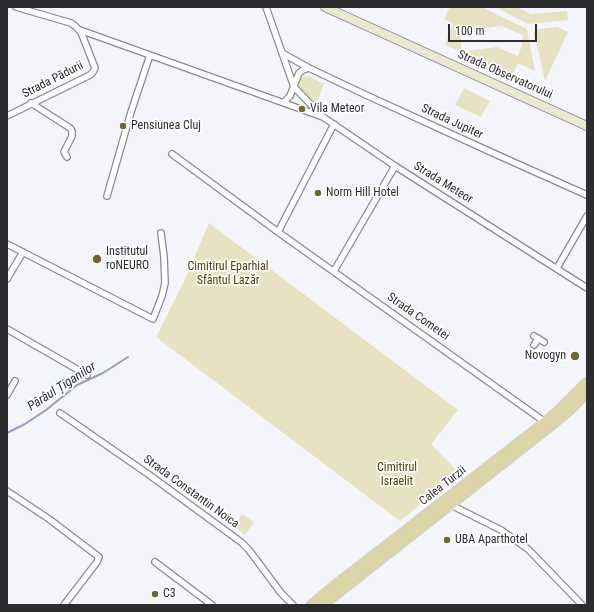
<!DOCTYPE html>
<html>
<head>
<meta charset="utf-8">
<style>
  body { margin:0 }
  #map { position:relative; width:594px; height:612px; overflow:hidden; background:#f3f5fa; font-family:"Roboto Condensed",sans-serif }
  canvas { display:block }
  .frame { position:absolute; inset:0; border:8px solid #2d2d2f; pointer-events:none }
  .scale { position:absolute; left:448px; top:24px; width:89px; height:18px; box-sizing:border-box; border:2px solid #2d2d2f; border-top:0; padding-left:5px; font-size:12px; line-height:14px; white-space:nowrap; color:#2d2d2f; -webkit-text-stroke:3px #fff; paint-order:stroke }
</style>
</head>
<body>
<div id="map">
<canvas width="594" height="612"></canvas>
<div class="frame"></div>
<div class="scale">100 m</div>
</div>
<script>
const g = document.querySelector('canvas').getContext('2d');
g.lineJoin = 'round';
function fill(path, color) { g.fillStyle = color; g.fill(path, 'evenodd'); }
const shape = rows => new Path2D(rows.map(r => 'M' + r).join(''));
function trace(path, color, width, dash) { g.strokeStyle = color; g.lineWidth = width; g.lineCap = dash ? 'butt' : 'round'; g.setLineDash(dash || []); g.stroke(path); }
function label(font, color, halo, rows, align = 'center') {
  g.font = font + ' "Roboto Condensed",sans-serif'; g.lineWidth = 3.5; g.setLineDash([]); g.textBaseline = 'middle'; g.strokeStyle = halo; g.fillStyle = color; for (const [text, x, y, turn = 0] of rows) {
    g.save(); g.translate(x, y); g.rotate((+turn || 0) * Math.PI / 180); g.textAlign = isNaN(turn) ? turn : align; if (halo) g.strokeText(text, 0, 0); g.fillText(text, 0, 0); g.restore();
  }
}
const green = shape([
  [450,7,482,7,527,29,535,71,518,63,512,76,465,54,467,51,497,47,518,56,521,48,523,35,502,26,461,31,461,49,456,50,445,45,453,24,444,19],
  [500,7,517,7,531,14,567,11,568,20,528,24,499,9],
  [557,27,568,32,545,81,534,32,539,29],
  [309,76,324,84,315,107,301,91,298,83,301,77],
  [464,88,490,101,481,117,455,105],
  [209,223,458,410,431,444,459,473,400,521,156,337,185,279],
  [242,514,254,522,245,535,234,526]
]);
const stream = shape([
  [7,433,25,424,46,410,77,385,103,373,128,357]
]);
const street = shape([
  [266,7,294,87,322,116],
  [80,30,323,117,395,166,587,288],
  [282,53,309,68,366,95,493,153,587,195],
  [284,102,290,96,299,73,303,70,309,68],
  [31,103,70,128,72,131,72,136,64,152,67,157],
  [7,116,90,75,93,72,95,68,81,32,75,26,71,23,16,7],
  [172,154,278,232,545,422],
  [107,196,131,112,150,55],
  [278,232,334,124],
  [7,244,153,319,162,296,165,283,164,257,161,233],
  [557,268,587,216],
  [334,271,395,166],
  [7,279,23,252],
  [7,329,87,375],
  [534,336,544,342],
  [534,345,538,339],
  [7,395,15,381],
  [60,413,148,474,241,542,249,550,281,593,293,605],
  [7,491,49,519,99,557,97,562,64,605],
  [451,505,501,530,528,549,582,605],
  [155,562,212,605]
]);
const secondary = shape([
  [325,7,587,126]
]);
const primary = shape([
  [311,605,335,585,545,422,558,411,587,382],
  [323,605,547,429,569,411,587,393]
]);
const markers = [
  [302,109,4,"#6d6532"],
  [123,126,4,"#6d6532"],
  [318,193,4,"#6d6532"],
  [97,259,5,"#6d6532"],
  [575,356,5,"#6d6532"],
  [447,540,4,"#6d6532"],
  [155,594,4,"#6d6532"]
];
const streetNames = [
  ["Strada Observatorului",505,75,24],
  ["Strada Pădurii",53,80,-27],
  ["Strada Jupiter",452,122,25],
  ["Strada Meteor",443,183,32],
  ["Strada Cometei",418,317,35],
  ["Calea Turzii",443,486,-38],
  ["Strada Constantin Noica",191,492,36]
];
const poiNames = [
  ["Vila Meteor",310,109],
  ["Pensiunea Cluj",131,126],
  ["Norm Hill Hotel",326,193],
  ["Institutul",106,252],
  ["roNEURO",106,266],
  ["Novogyn",566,356,"right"],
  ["UBA Aparthotel",455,540],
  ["C3",163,594]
];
const parkNames = [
  ["Cimitirul Eparhial",228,267],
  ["Sfântul Lazăr",228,281],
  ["Cimitirul",397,468],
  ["Israelit",397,482]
];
const waterNames = [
  ["Pârâul Țiganilor",62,387,-33]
];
fill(green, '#e7e3c2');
trace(stream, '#959ebd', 2);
trace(street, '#898a8f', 8);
trace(secondary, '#898a8f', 10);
trace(primary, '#d1d1d1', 11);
trace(street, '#fff', 5.5);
trace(secondary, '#ece9d3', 8);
trace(primary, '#dad4a6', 9);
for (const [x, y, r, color] of markers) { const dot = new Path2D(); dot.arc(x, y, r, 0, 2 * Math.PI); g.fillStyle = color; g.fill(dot); trace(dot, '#fff', 1.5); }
label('12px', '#2d2d2f', '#fff', streetNames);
label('12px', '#2d2d2f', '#fff', poiNames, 'left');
label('12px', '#4a4202', '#fff', parkNames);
label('italic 13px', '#222b55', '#fff', waterNames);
</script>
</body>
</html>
